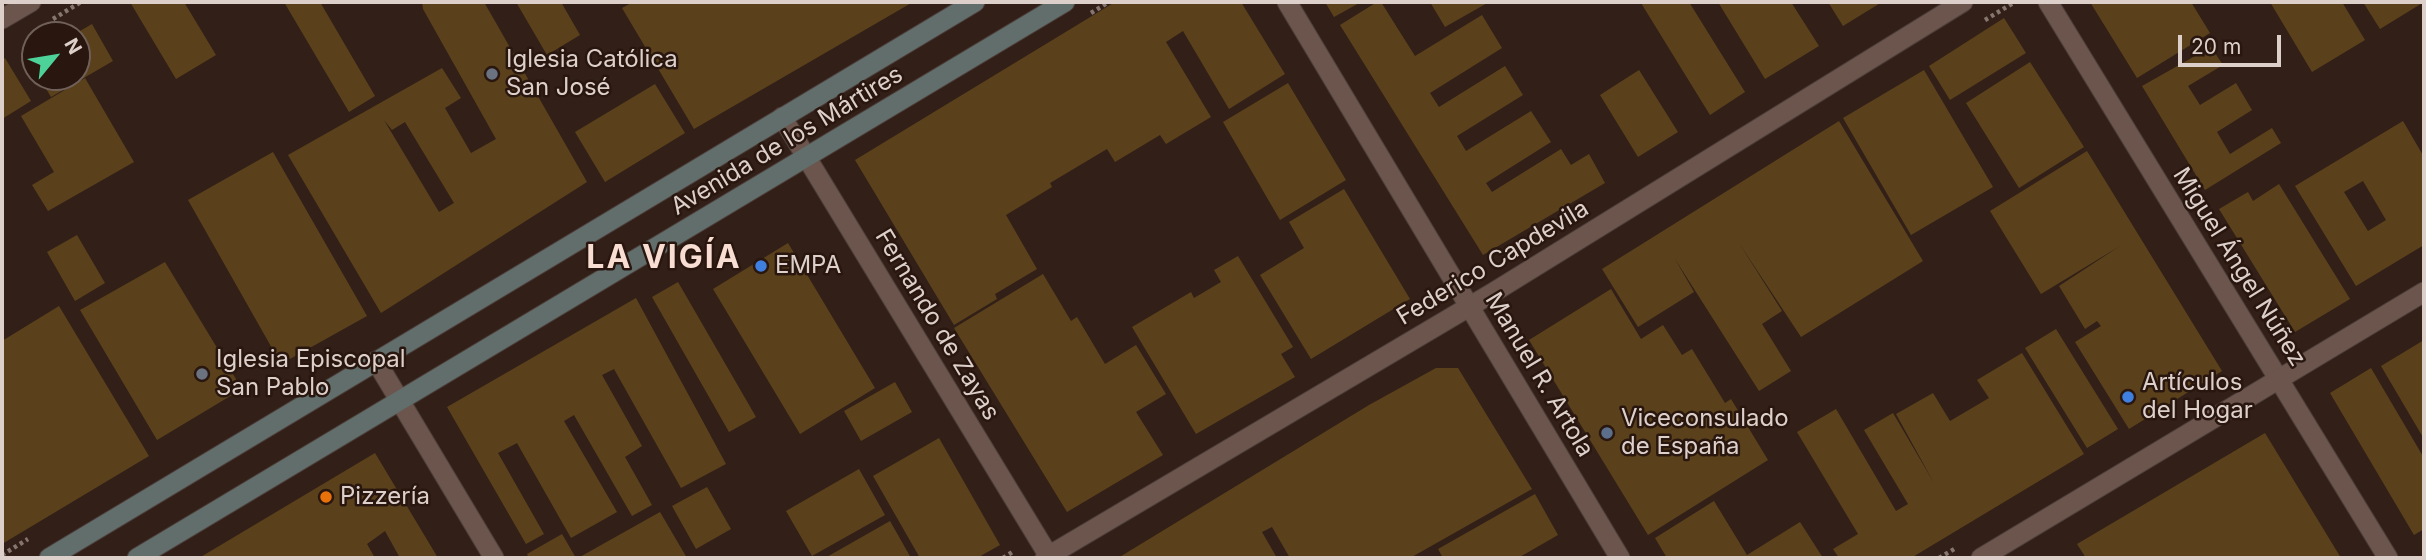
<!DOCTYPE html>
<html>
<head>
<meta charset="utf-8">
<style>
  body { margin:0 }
  #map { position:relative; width:2426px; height:560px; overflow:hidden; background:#322018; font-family:Inter,sans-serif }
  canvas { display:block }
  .frame { position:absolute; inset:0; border:4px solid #ddd0cb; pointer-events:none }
  .north { position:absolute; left:21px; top:21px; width:70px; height:70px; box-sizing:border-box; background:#28160f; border:2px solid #70605a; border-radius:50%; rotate:60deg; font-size:19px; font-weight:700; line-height:28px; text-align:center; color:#ddd0cb }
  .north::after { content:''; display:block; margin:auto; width:24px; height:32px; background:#4dd39a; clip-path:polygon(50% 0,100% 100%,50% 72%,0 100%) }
  .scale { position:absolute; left:2178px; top:35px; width:103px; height:32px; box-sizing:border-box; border:4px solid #ddd0cb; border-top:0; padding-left:9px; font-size:21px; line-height:24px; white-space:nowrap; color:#ddd0cb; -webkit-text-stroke:5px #28160f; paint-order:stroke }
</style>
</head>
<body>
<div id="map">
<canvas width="2426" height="560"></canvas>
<div class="frame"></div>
<div class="north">N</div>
<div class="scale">20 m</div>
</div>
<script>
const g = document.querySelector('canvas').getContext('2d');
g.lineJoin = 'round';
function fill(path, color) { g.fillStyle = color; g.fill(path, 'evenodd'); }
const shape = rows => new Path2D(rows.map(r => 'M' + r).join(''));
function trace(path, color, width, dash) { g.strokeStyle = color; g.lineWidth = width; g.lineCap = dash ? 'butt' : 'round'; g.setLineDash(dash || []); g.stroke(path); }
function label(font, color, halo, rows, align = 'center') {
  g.font = font + ' Inter,sans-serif'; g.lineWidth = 5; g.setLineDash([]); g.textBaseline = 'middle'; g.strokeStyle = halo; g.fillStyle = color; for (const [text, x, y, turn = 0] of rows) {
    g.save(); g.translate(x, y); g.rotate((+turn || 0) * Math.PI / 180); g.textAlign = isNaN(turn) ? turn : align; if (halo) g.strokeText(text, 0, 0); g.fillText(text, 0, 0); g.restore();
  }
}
const building = shape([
  [130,2,184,2,216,55,176,79],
  [284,2,320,2,375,96,349,112],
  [422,2,484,2,587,182,381,313,288,155,442,68,461,98,445,108,471,153,496,139,423,9],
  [384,120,392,130,405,122,454,203,439,212],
  [516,2,561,2,580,35,547,55],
  [633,2,913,2,694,129,622,8],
  [1115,2,1241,2,1285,74,1229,109,1183,31,1166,42,1211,117,1166,144,1160,135,1115,162,1107,149,1050,183,1052,187,1006,215,1037,269,995,294,997,299,954,325,855,160],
  [1325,2,1361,2,1334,17],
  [1377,2,1381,2,1415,56,1482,15,1502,48,1430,93,1439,107,1505,66,1523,95,1457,136,1466,151,1531,111,1551,142,1486,183,1492,192,1561,149,1571,165,1589,154,1605,183,1483,255,1340,25],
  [1430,2,1489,2,1445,27],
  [1643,2,1689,2,1745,92,1710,115,1641,3],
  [1718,2,1791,2,1819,46,1765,79],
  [1828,2,1882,2,1843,26],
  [2090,2,2191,2,2210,33,2137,78],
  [2270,2,2342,2,2365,40,2312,72],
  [2363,2,2424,2,2380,29],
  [2004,18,2026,53,1950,100,1929,66],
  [92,24,113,61,51,97,39,77,77,77,77,35,73,35],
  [2211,47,2223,65,2188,86,2200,105,2236,83,2252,110,2217,132,2230,154,2272,128,2281,143,2205,190,2142,86],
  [5,58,31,101,2,119,2,60],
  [2030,62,2084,147,2019,188,1966,103],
  [1639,70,1678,132,1638,157,1600,95],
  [1924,70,1993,187,1911,235,1843,118],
  [85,78,134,162,48,211,32,185,54,172,21,116],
  [1288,83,1346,180,1280,220,1223,122],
  [655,84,685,133,605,182,575,132],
  [1839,121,1923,261,1801,337,1739,243,1782,311,1762,324,1791,371,1759,391,1675,259,1694,292,1638,327,1602,269],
  [2403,121,2424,157,2424,245,2356,286,2295,186],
  [2363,181,2386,220,2368,231,2344,192],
  [2087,151,2222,371,2129,429,2075,342,2101,326,2097,321,2085,329,2059,286,2120,246,2041,294,1990,211],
  [273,152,367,316,281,364,188,200],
  [2279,184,2350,299,2295,332,2219,209,2248,192,2253,201],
  [1344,189,1410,299,1311,359,1260,275,1304,248,1289,222],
  [77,235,105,283,75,301,47,252],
  [788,243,875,388,800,434,713,289],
  [1238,256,1293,347,1281,354,1295,377,1196,434,1132,327,1191,292,1194,298,1221,282,1214,270],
  [165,262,242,389,157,440,80,310],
  [1043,274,1071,321,1077,317,1105,364,1136,345,1166,394,1136,412,1163,455,1067,512,954,328],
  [678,282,756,417,729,432,652,297],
  [1611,289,1641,339,1663,325,1682,355,1692,349,1725,403,1731,399,1768,460,1648,535,1529,340],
  [636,298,726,464,681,488,614,369,602,375,642,446,625,457,652,505,632,516,574,415,564,421,617,512,571,538,517,443,498,453,544,534,526,544,447,407],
  [59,306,149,456,2,544,2,341],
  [2056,329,2118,429,2087,448,2025,348],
  [2424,340,2424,439,2381,366],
  [2022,353,2084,454,1911,558,1839,558,1833,549,1858,534,1797,432,1836,409,1896,511,1908,504,1864,430,1893,413,1934,483,1896,414,1933,393,1950,421,1989,398,1977,380],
  [1436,368,1458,368,1532,489,1410,558,1290,558,1272,527,1262,532,1277,558,1118,558,1369,405],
  [2371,368,2424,458,2424,529,2414,535,2330,393],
  [895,382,912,412,861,441,844,411],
  [2265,433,2341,558,2086,558,2077,544],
  [939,438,1000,545,977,558,920,558,873,476],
  [375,453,438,558,400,558,385,531,367,544,375,558,199,558],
  [859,469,885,515,812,556,786,511],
  [707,487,731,529,696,549,672,506],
  [1535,494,1558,535,1518,558,1443,558,1438,549],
  [1714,501,1747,555,1800,522,1823,558,1667,558,1655,538],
  [660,512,687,558,578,558],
  [890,521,911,558,825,558],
  [562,534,576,558,529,558,527,554]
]);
const path = shape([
  [1091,13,1109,2],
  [53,19,81,2],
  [1985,20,2015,2],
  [2,555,28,539],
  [1003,558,1014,551],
  [1939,558,1956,548]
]);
const minor = shape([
  [1287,2,1620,558],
  [2048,2,2388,558],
  [2,19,31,2],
  [782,117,1050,558],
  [376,361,494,558],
  [1045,558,1494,292,1963,2]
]);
const tertiary = shape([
  [1981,558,2424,292]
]);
const secondary = shape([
  [49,558,975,2],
  [137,558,1065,2]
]);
const markers = [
  [492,74,7,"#6b7280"],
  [761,266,7,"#3f7fe0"],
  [202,374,7,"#6b7280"],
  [2128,397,7,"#3f7fe0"],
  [1607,433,7,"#5c6f8a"],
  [326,497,7,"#e8710a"]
];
const poiNames = [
  ["Iglesia Católica",506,60],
  ["San José",506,88],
  ["EMPA",775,266],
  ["Iglesia Episcopal",216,360],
  ["San Pablo",216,388],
  ["Artículos",2142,383],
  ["del Hogar",2142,411],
  ["Viceconsulado",1621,419],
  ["de España",1621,447],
  ["Pizzería",340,497]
];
const streetNames = [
  ["Avenida de los Mártires",787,141,-31],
  ["Federico Capdevila",1493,263,-31],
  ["Miguel Ángel Núñez",2239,267,58],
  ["Fernando de Zayas",937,325,59],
  ["Manuel R. Artola",1539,375,59]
];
const districtNames = [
  ["LA VIGÍA",664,258]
];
fill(building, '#5a411b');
trace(minor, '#4c3d38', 21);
trace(tertiary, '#4c3d38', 21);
trace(secondary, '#4c3d38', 21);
trace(path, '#85766f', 4.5, [3.5, 3.5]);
trace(minor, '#6b554d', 19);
trace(tertiary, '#6b554d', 19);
trace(secondary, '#616e6c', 19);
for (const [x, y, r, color] of markers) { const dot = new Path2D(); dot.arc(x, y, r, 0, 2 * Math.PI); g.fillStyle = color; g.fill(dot); trace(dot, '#28160f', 2.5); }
label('24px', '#ddd0cb', '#28160f', poiNames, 'left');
label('24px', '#ddd0cb', '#28160f', streetNames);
g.letterSpacing = '2px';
label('bold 32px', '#f8ddd3', '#28160f', districtNames);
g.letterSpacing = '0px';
</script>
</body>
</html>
